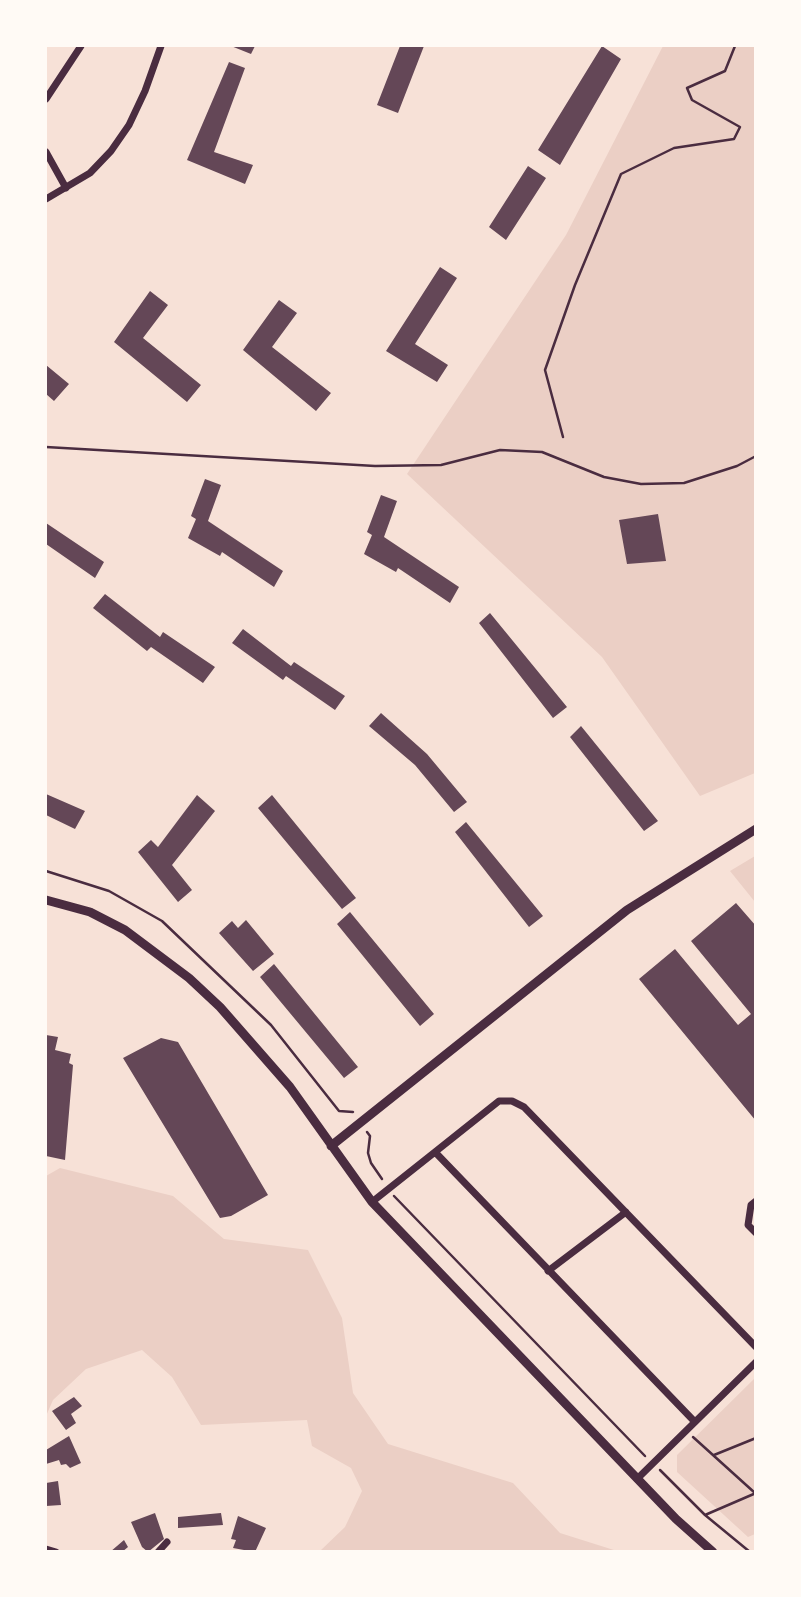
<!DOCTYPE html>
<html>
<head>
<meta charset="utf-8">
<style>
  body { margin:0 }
  #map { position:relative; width:801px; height:1597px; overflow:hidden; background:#f7e1d7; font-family:"Sofia Sans Condensed",sans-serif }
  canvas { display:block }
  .frame { position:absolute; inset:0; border:47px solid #fffaf5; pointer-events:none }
</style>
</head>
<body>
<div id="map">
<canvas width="801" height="1597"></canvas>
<div class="frame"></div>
</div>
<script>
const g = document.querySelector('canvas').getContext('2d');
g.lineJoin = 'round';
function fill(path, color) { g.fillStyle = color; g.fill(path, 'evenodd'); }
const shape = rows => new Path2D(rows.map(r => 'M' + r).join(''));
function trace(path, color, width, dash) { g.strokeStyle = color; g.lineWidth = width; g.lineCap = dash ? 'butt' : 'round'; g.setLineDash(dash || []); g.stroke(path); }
const green = shape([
  [663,46,755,46,755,773,700,796,602,657,407,474,566,235],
  [755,856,755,902,730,871],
  [60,1168,173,1196,224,1239,308,1250,342,1318,353,1393,388,1444,513,1483,560,1533,617,1551,320,1551,345,1527,362,1491,351,1468,312,1446,307,1420,201,1425,172,1377,142,1350,86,1369,53,1400,46,1416,46,1176],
  [755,1378,755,1534,748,1537,677,1472,677,1455]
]);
const building = shape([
  [231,46,255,46,251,54],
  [400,46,424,46,398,113,377,105],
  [602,46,621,59,560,165,538,150],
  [229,62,245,68,214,152,253,165,245,184,187,160],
  [528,166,546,178,506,240,489,227],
  [440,267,457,278,415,344,448,365,437,382,386,351],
  [150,291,168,305,143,338,201,385,187,402,114,342],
  [279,300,297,313,272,347,331,393,316,411,243,350],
  [46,365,69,384,54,401,46,394],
  [205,479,221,485,208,521,283,571,274,587,222,552,220,556,188,538,196,519,191,516],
  [381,495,397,501,384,537,459,587,450,603,398,568,396,572,364,554,372,535,367,532],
  [658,514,666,561,627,564,619,520],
  [46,523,104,562,95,578,46,544],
  [105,594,160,637,163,632,215,667,203,683,151,647,147,651,93,608],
  [490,613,567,707,553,718,479,623],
  [243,629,291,666,294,662,345,696,335,710,286,676,283,680,232,643],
  [381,713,427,754,467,802,454,812,415,765,369,726],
  [581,726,658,821,644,831,570,737],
  [46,794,85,811,75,829,46,815],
  [197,795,215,811,172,865,192,890,178,902,138,852,151,840,158,847],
  [272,795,356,898,342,909,258,808],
  [466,822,543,916,529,927,455,832],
  [736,903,756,926,756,1121,639,979,675,949,738,1025,751,1014,691,941],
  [350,912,434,1014,420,1026,337,924],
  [246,920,274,954,253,971,219,933,232,921,238,928],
  [274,964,358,1067,344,1078,260,977],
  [46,1035,58,1037,55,1050,71,1054,69,1063,73,1065,65,1160,46,1156],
  [161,1038,178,1042,268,1195,231,1216,220,1218,123,1058],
  [74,1397,82,1406,71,1414,76,1423,66,1430,52,1411],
  [69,1436,81,1463,70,1468,66,1464,61,1465,59,1460,46,1464,46,1450],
  [58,1481,61,1505,46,1506,46,1483],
  [155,1513,164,1539,148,1552,142,1547,131,1522],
  [221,1513,223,1525,178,1528,178,1517],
  [238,1516,266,1528,255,1552,233,1548,236,1540,231,1539],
  [124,1540,128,1547,122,1552,110,1552]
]);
const path = shape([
  [563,437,545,370,575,285,621,174,674,148,734,139,740,127,692,100,687,88,725,71,735,46],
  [46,447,375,466,441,465,500,450,542,452,604,477,641,484,684,483,737,466,756,456],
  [46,871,109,891,162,921,271,1025,339,1111,353,1112],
  [367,1132,370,1136,368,1153,371,1163,382,1179],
  [394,1196,645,1456],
  [693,1437,755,1493],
  [714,1455,756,1438],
  [660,1470,705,1515,750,1552],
  [705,1515,756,1493]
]);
const minor = shape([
  [46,99,81,46],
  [46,152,66,188],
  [46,199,90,173,111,151,129,125,145,91,161,46],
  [756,1201,751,1205,748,1225,756,1233],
  [372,1202,435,1152],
  [548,1271,626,1212],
  [694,1421,435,1152,499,1101,512,1101,524,1107,756,1347],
  [637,1479,756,1362],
  [46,1549,56,1552],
  [158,1552,167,1542]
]);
const tertiary = shape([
  [46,900,90,912,125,930,189,978,220,1007,290,1087,372,1202,676,1519,713,1552],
  [331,1146,627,910,756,829]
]);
fill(green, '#ebcfc5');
fill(building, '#644757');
trace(path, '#4a2c40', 2.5);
trace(minor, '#4a2c40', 7);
trace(tertiary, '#4a2c40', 9);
</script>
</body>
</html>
